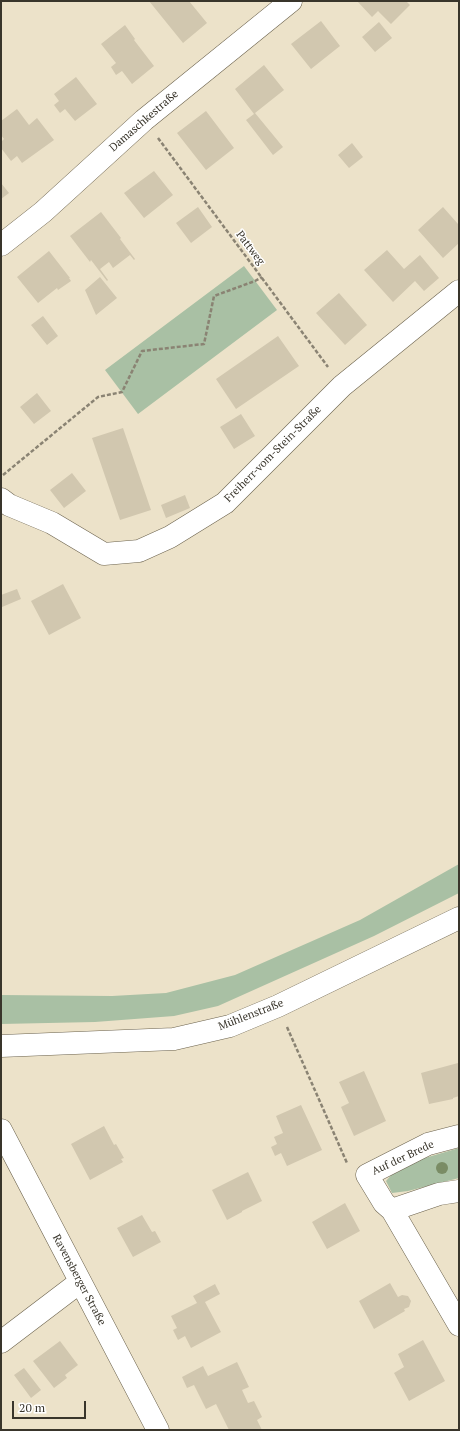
<!DOCTYPE html>
<html>
<head>
<meta charset="utf-8">
<style>
  body { margin:0 }
  #map { position:relative; width:460px; height:1431px; overflow:hidden; background:#ece2c9; font-family:"PT Serif",serif }
  canvas { display:block }
  .frame { position:absolute; inset:0; border:2px solid #39352b; pointer-events:none }
  .scale { position:absolute; left:12px; top:1401px; width:74px; height:18px; box-sizing:border-box; border:2px solid #39352b; border-top:0; padding-left:5px; font-size:12px; line-height:14px; white-space:nowrap; color:#39352b; -webkit-text-stroke:3px #fff; paint-order:stroke }
</style>
</head>
<body>
<div id="map">
<canvas width="460" height="1431"></canvas>
<div class="frame"></div>
<div class="scale">20 m</div>
</div>
<script>
const g = document.querySelector('canvas').getContext('2d');
g.lineJoin = 'round';
function fill(path, color) { g.fillStyle = color; g.fill(path, 'evenodd'); }
const shape = rows => new Path2D(rows.map(r => 'M' + r).join(''));
function trace(path, color, width, dash) { g.strokeStyle = color; g.lineWidth = width; g.lineCap = dash ? 'butt' : 'round'; g.setLineDash(dash || []); g.stroke(path); }
function label(font, color, halo, rows, align = 'center') {
  g.font = font + ' "PT Serif",serif'; g.lineWidth = 3; g.setLineDash([]); g.textBaseline = 'middle'; g.strokeStyle = halo; g.fillStyle = color; for (const [text, x, y, turn = 0] of rows) {
    g.save(); g.translate(x, y); g.rotate((+turn || 0) * Math.PI / 180); g.textAlign = isNaN(turn) ? turn : align; if (halo) g.strokeText(text, 0, 0); g.fillText(text, 0, 0); g.restore();
  }
}
const green = shape([
  [244,266,277,310,138,414,105,370],
  [459,864,459,893,374,936,218,1006,174,1016,95,1022,1,1024,1,995,112,996,166,993,235,975,360,920],
  [459,1148,459,1178,408,1191,392,1193,386,1181,394,1172,418,1160]
]);
const building = shape([
  [149,1,189,1,207,23,183,43],
  [357,1,406,1,410,5,391,24,378,11,372,17],
  [321,21,340,46,311,69,291,44],
  [379,22,392,38,375,52,362,37],
  [125,25,135,39,134,40,154,66,132,84,122,71,116,75,111,67,116,63,101,44],
  [264,65,284,90,255,113,283,147,273,155,246,120,254,114,235,89],
  [76,77,97,104,75,121,65,109,60,113,54,105,59,101,54,94],
  [17,109,29,125,37,118,54,140,22,163,17,156,11,161,1,148,1,142,4,139,1,135,1,121],
  [206,111,234,148,206,170,177,133],
  [352,143,363,157,349,168,338,155],
  [154,171,173,195,144,218,124,193],
  [1,183,9,193,1,199],
  [198,207,212,227,191,243,176,223],
  [443,207,458,224,459,243,443,258,418,230],
  [101,212,121,238,120,239,135,259,134,260,130,255,113,268,109,262,100,269,108,280,107,281,91,260,90,262,70,236],
  [387,250,404,269,420,255,439,278,424,291,415,281,393,302,364,270],
  [49,251,70,278,69,278,71,281,58,290,57,288,38,303,17,277],
  [100,277,117,298,96,315,85,290],
  [339,293,367,325,345,345,316,313],
  [43,316,58,336,47,345,31,325],
  [278,336,299,366,236,409,216,379],
  [37,393,51,411,34,424,20,407],
  [241,414,255,436,234,449,220,427],
  [123,428,151,510,120,520,92,438],
  [72,473,86,491,64,508,50,490],
  [185,495,190,508,166,518,161,505],
  [63,584,81,618,49,635,31,601],
  [17,589,21,599,2,607,1,595],
  [458,1063,459,1096,453,1098,453,1099,429,1104,421,1073],
  [364,1071,386,1121,354,1136,341,1107,349,1103,339,1082],
  [301,1105,322,1150,287,1166,281,1153,275,1156,271,1147,277,1144,274,1137,283,1133,276,1116],
  [104,1126,114,1145,116,1144,124,1158,121,1159,123,1162,90,1180,71,1144],
  [248,1172,262,1201,242,1211,242,1212,227,1220,212,1190],
  [345,1203,360,1231,327,1249,312,1222],
  [142,1215,152,1232,155,1231,161,1242,133,1257,117,1228],
  [390,1283,398,1297,402,1295,408,1296,411,1301,409,1307,404,1309,405,1311,374,1329,359,1301],
  [215,1284,220,1294,205,1302,221,1332,191,1348,185,1336,178,1340,173,1330,177,1328,171,1316,197,1303,193,1296],
  [423,1340,445,1381,409,1401,394,1373,404,1367,398,1354],
  [60,1341,78,1365,65,1375,67,1378,54,1388,33,1361],
  [237,1362,249,1387,242,1390,248,1403,254,1401,262,1417,257,1420,262,1430,229,1430,216,1404,206,1409,194,1385,187,1388,182,1377,203,1366,208,1376],
  [24,1368,41,1390,31,1398,14,1375]
]);
const path = shape([
  [158,138,328,367],
  [3,475,98,397,122,392,142,351,204,344,214,296,255,281,262,277],
  [287,1027,347,1163]
]);
const minor = shape([
  [1,245,43,212,144,120,291,1],
  [1,499,9,505,52,523,104,554,139,551,170,537,225,503,342,386,459,291],
  [1,1130,158,1430],
  [459,1136,428,1144,367,1175,384,1203,392,1210,459,1325],
  [392,1210,439,1194,459,1191],
  [1,1342,80,1282]
]);
const tertiary = shape([
  [1,1046,174,1039,230,1026,278,1006,459,918]
]);
const trees = [
  [442,1168]
];
const streetNames = [
  ["Damaschkestraße",144,121,-41],
  ["Pattweg",250,248,53],
  ["Freiherr-vom-Stein-Straße",273,454,-45],
  ["Mühlenstraße",251,1015,-21],
  ["Auf der Brede",403,1158,-25],
  ["Ravensberger Straße",79,1280,62]
];
fill(green, '#a9c0a4');
fill(building, '#d1c7af');
trace(minor, '#6b624d', 23);
trace(tertiary, '#6b624d', 23);
trace(path, '#8a8373', 2.5, [4, 2]);
trace(minor, '#fff', 22);
trace(tertiary, '#fff', 22);
g.fillStyle = '#7a8c65';
for (const [x, y] of trees) { g.beginPath(); g.arc(x, y, 6, 0, 2 * Math.PI); g.fill(); }
label('11px', '#39352b', '#fff', streetNames);
</script>
</body>
</html>
